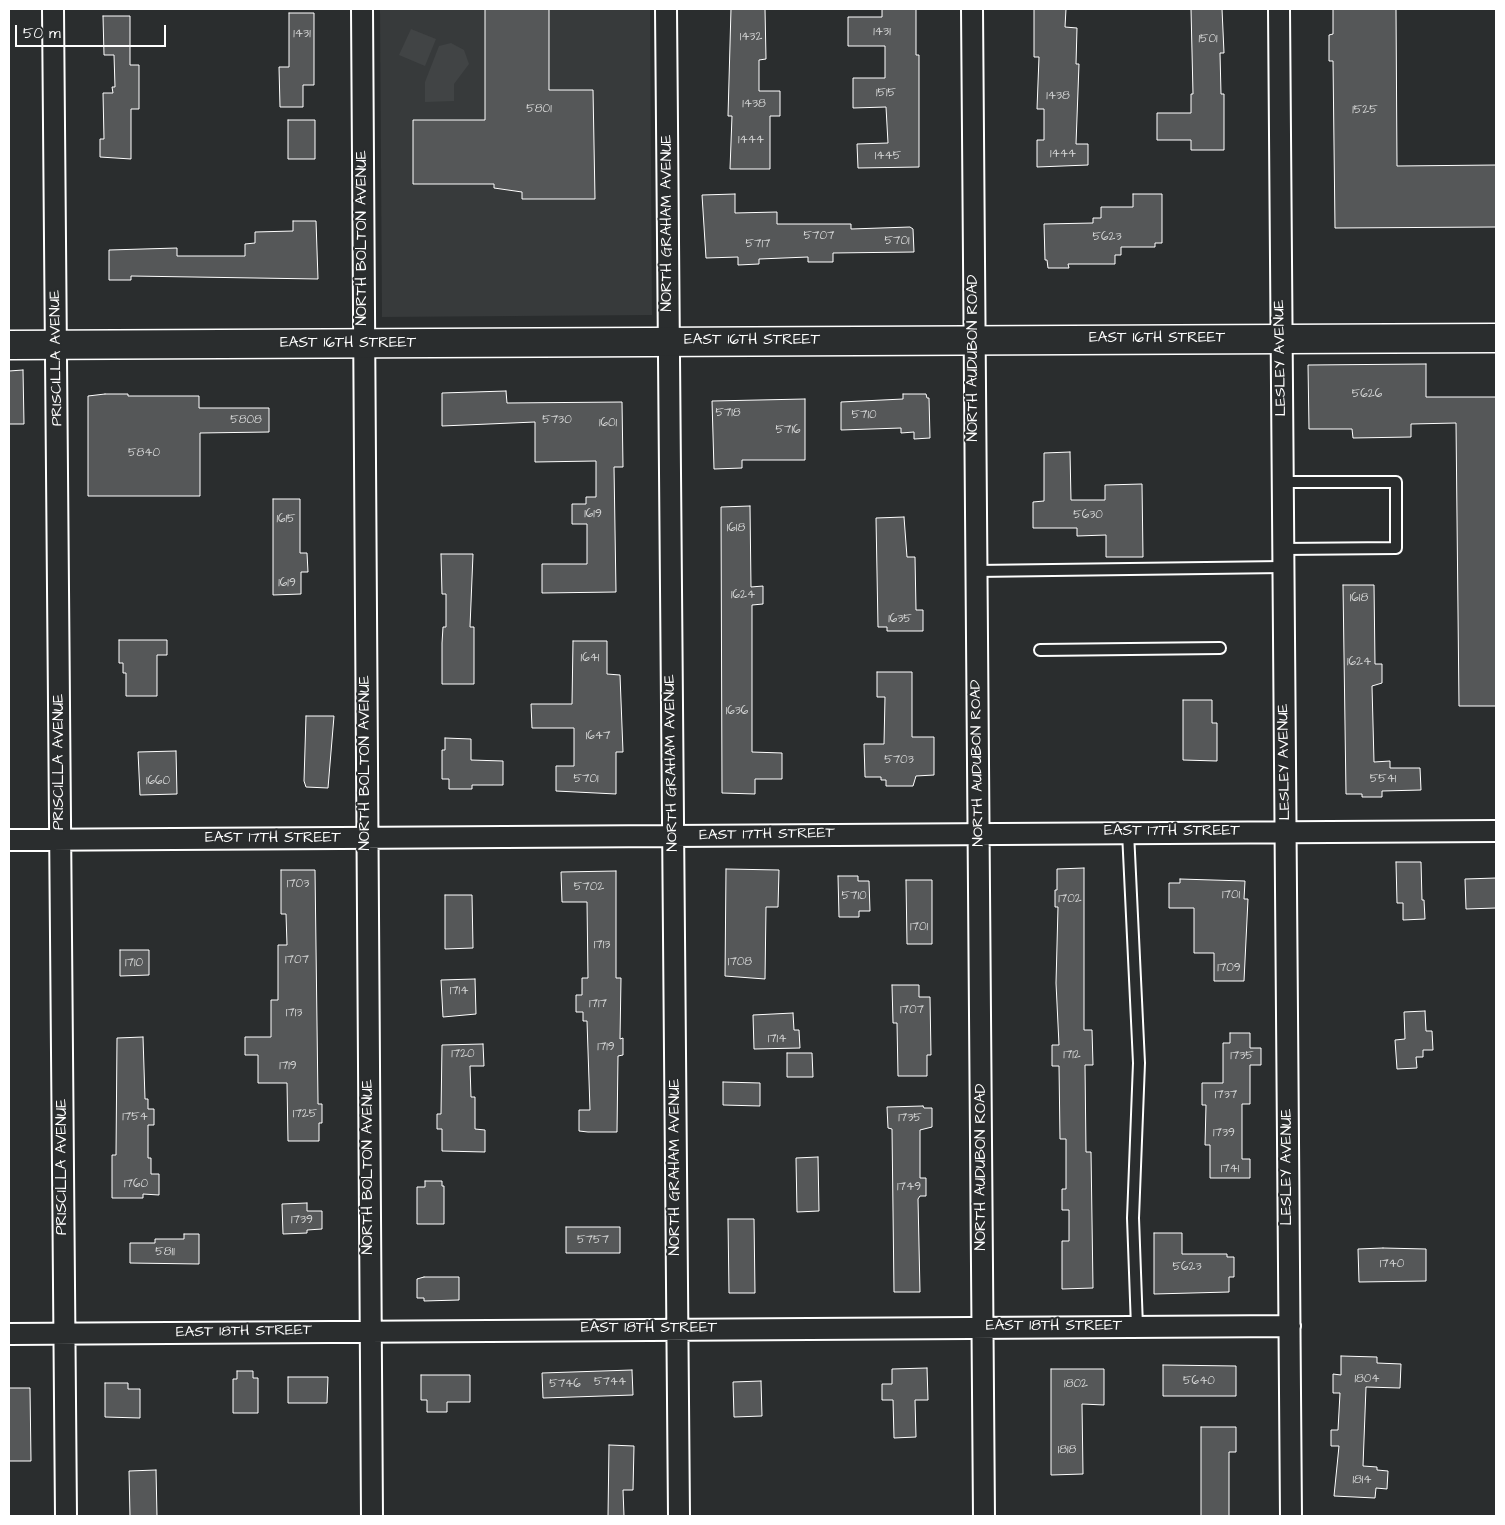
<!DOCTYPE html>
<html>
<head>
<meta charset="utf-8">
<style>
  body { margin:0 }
  #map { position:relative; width:1505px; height:1525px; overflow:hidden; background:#2a2d2e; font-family:"Architects Daughter",sans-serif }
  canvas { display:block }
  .frame { position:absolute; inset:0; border:10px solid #fff; pointer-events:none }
  .scale { position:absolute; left:15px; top:25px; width:151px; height:22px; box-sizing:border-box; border:2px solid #fff; border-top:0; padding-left:6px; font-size:15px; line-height:18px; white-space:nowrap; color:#fff; -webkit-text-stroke:4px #2a2d2e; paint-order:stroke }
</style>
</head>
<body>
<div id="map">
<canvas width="1505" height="1525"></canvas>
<div class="frame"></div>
<div class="scale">50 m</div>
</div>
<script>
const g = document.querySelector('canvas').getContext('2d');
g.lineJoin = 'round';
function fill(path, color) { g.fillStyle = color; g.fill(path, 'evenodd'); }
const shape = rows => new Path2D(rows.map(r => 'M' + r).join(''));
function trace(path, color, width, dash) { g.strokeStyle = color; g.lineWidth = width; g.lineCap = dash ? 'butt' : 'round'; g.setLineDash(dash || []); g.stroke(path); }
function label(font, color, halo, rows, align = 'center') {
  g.font = font + ' "Architects Daughter",sans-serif'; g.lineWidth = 4; g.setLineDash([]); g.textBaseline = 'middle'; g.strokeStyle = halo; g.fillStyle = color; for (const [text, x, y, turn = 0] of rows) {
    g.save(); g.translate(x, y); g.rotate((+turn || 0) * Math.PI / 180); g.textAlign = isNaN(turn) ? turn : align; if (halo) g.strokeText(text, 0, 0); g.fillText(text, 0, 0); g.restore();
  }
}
const built = shape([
  [380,9,650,9,652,315,382,317]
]);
const green = shape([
  [411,29,436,39,425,66,399,55],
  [451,43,464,50,469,64,454,84,454,101,425,102,425,82,439,46]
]);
const building = shape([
  [485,9,549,9,549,90,593,90,595,199,522,199,522,192,494,188,494,184,413,184,413,120,485,120,485,9],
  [731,9,765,9,766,59,759,60,759,91,780,91,780,116,770,116,770,169,730,169,732,116,728,116,731,9],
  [882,9,916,9,916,55,919,55,919,167,858,168,857,144,888,143,886,107,853,108,853,78,885,78,885,46,848,46,848,17,882,17,882,9],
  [1034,9,1066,9,1065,27,1077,28,1076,64,1079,64,1076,144,1088,144,1088,165,1037,167,1037,140,1044,140,1044,109,1037,109,1039,57,1034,57,1034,9],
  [1191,9,1222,9,1224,53,1220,53,1221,94,1224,94,1224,150,1191,150,1191,140,1157,140,1157,113,1191,113,1191,94,1193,94,1191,9],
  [1333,9,1396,9,1397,166,1496,165,1496,227,1335,228,1333,61,1329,61,1329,35,1333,34,1333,9],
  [289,13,314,13,314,85,303,85,303,107,280,107,279,67,289,67,289,13],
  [103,16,130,16,130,65,139,65,139,109,131,109,131,159,100,157,100,139,104,139,103,93,113,93,112,87,115,87,114,55,104,55,103,16],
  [288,120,315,120,315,159,288,159,288,120],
  [735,194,735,213,777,212,777,224,851,224,851,229,910,227,913,229,914,252,833,253,833,262,808,262,808,257,759,259,759,264,738,265,738,257,706,258,702,195,735,194],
  [1133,194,1162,194,1162,243,1155,243,1155,247,1121,247,1121,255,1115,255,1115,264,1068,264,1069,268,1048,268,1047,260,1045,260,1044,224,1093,223,1093,218,1101,218,1101,207,1133,207,1133,194],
  [293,221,316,221,318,279,131,276,131,280,109,280,109,250,177,248,177,256,245,256,245,244,255,243,255,232,293,231,293,221],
  [1426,364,1426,397,1496,397,1496,706,1459,706,1456,423,1411,424,1411,437,1353,438,1352,429,1309,429,1308,365,1426,364],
  [23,370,24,424,9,424,9,371,23,370],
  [506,391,507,403,622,402,623,467,614,467,616,592,542,593,542,564,587,564,587,524,572,524,572,504,586,504,586,497,596,497,596,461,535,462,535,422,442,426,442,393,506,391],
  [105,394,128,394,128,396,199,396,199,408,269,408,269,432,200,433,200,496,88,496,88,396,105,394],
  [903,394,926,394,927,398,929,398,930,438,914,439,914,432,901,433,901,428,841,430,841,402,903,399,903,394],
  [805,399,805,460,742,460,742,468,714,469,712,401,805,399],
  [1070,452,1071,500,1105,500,1105,485,1142,484,1143,557,1106,557,1106,535,1077,536,1077,528,1033,528,1033,502,1044,501,1044,453,1070,452],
  [273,499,300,499,300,553,307,553,308,572,301,572,301,594,273,595,273,499],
  [750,506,751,587,763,586,763,604,752,605,752,752,782,753,782,779,755,779,755,794,722,793,721,507,750,506],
  [904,517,907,557,915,557,916,610,923,610,923,631,887,631,887,627,878,627,876,518,904,517],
  [441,554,473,554,470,627,474,627,474,684,442,684,442,643,443,627,446,627,446,594,442,594,441,554],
  [1343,585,1374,585,1375,664,1382,664,1382,683,1372,686,1374,762,1390,761,1390,768,1420,768,1421,790,1382,791,1382,797,1362,797,1362,794,1346,794,1343,585],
  [119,640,167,640,167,655,157,655,157,696,126,696,126,673,123,673,123,663,119,663,119,640],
  [573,641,607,641,607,674,620,675,623,752,616,752,616,794,556,791,556,766,574,766,574,728,532,728,531,704,572,704,573,641],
  [877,672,912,672,912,737,934,737,934,775,916,776,913,786,886,786,886,780,881,780,881,777,865,777,864,744,884,744,885,697,877,697,877,672],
  [1183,700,1212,700,1212,723,1217,723,1217,761,1183,760,1183,700],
  [306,716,334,716,328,788,306,787,304,781,306,716],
  [445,738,471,739,471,760,503,761,503,785,472,785,472,789,449,789,449,779,442,779,442,750,445,750,445,738],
  [176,751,177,794,140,795,138,752,176,751],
  [1396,862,1421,862,1422,900,1424,900,1425,919,1403,920,1403,903,1397,903,1396,862],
  [1084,868,1084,1030,1092,1030,1093,1065,1085,1065,1086,1152,1091,1152,1093,1288,1062,1289,1062,1241,1069,1241,1069,1210,1062,1210,1062,1189,1066,1189,1066,1139,1060,1139,1059,1066,1052,1066,1052,1045,1059,1045,1056,983,1058,907,1055,907,1055,890,1057,890,1057,869,1084,868],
  [726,869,779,870,778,907,766,907,765,979,725,976,726,869],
  [281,870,315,870,318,1101,318,1104,322,1104,322,1123,319,1123,319,1141,288,1141,287,1083,258,1083,258,1055,245,1055,245,1037,271,1037,271,1000,278,1000,278,945,287,945,286,914,281,914,281,870],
  [616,871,616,978,621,978,620,1039,623,1038,623,1055,618,1056,617,1132,588,1132,579,1131,579,1110,590,1110,587,1021,583,1021,583,1012,576,1012,576,995,582,995,582,978,588,978,587,902,562,902,561,872,616,871],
  [838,876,858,876,858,881,869,881,870,911,859,911,859,917,839,917,838,876],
  [1496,878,1496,908,1466,909,1465,879,1496,878],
  [1180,879,1245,881,1244,899,1248,899,1244,981,1214,981,1214,953,1194,953,1194,908,1169,908,1169,883,1180,883,1180,879],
  [906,880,932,880,932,944,907,944,906,880],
  [445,895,472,895,473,948,445,949,445,895],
  [120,950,149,950,149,975,120,976,120,950],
  [475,979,476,1014,443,1017,441,980,475,979],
  [892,985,919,985,919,997,930,997,931,1055,927,1055,927,1076,898,1076,897,1023,893,1023,892,985],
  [1425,1011,1426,1031,1432,1031,1433,1050,1423,1050,1423,1057,1416,1057,1417,1068,1397,1069,1395,1040,1405,1039,1404,1012,1425,1011],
  [793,1013,794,1030,799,1030,800,1048,754,1049,753,1015,793,1013],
  [1230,1033,1250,1033,1250,1048,1261,1048,1261,1065,1250,1065,1250,1104,1242,1104,1242,1159,1250,1159,1250,1178,1210,1178,1210,1145,1205,1145,1206,1105,1202,1105,1202,1083,1223,1083,1223,1043,1230,1043,1230,1033],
  [143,1037,145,1099,148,1099,148,1109,154,1109,154,1125,148,1125,148,1158,151,1158,151,1174,159,1174,159,1195,143,1194,143,1198,112,1198,112,1155,116,1155,117,1038,143,1037],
  [483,1044,484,1066,470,1066,471,1097,475,1097,475,1129,485,1130,485,1152,442,1151,442,1129,437,1129,437,1114,441,1114,442,1045,483,1044],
  [787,1053,812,1053,813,1077,787,1077,787,1053],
  [723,1082,760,1083,760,1106,723,1105,723,1082],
  [923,1106,924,1108,932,1108,932,1127,920,1130,920,1178,926,1178,926,1196,920,1196,918,1199,920,1292,894,1292,892,1129,888,1128,887,1107,923,1106],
  [818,1157,819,1211,797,1212,796,1158,818,1157],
  [425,1181,442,1181,442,1186,444,1186,444,1224,417,1224,417,1187,425,1187,425,1181],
  [307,1203,307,1211,322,1211,322,1229,307,1230,307,1233,283,1234,282,1204,307,1203],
  [728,1219,754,1219,755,1293,729,1293,728,1219],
  [566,1227,620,1227,620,1253,566,1253,566,1227],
  [1154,1233,1182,1233,1182,1254,1227,1254,1227,1257,1234,1257,1234,1277,1229,1277,1229,1292,1154,1294,1154,1233],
  [184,1234,199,1234,199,1264,130,1263,130,1243,155,1243,155,1239,184,1239,184,1234],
  [1383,1248,1426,1249,1426,1281,1359,1282,1358,1249,1383,1248],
  [424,1277,459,1277,459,1300,424,1301,424,1298,417,1298,417,1279,424,1277],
  [1341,1356,1377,1357,1377,1363,1401,1364,1400,1388,1366,1387,1363,1466,1377,1467,1377,1470,1388,1471,1387,1489,1376,1488,1375,1498,1334,1496,1339,1446,1331,1446,1331,1430,1338,1430,1340,1393,1333,1393,1333,1374,1341,1375,1341,1356],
  [1163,1365,1236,1366,1236,1396,1163,1396,1163,1365],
  [927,1368,928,1400,915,1400,916,1437,894,1438,893,1400,882,1400,882,1384,892,1384,892,1369,927,1368],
  [1051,1369,1104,1369,1104,1405,1082,1404,1083,1474,1051,1475,1051,1369],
  [632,1370,633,1395,543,1398,542,1373,632,1370],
  [237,1371,253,1371,253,1378,258,1378,258,1413,233,1413,233,1379,237,1379,237,1371],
  [421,1375,470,1375,470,1402,447,1402,447,1412,427,1412,427,1400,421,1400,421,1375],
  [288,1377,328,1377,327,1403,288,1403,288,1377],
  [761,1381,762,1416,734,1417,733,1382,761,1381],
  [105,1383,128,1383,128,1389,140,1389,140,1418,105,1417,105,1383],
  [9,1388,30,1388,31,1461,9,1461,9,1388],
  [1201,1427,1236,1427,1236,1452,1229,1452,1229,1516,1201,1516,1201,1427],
  [609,1445,634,1446,633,1490,623,1490,624,1516,608,1516,609,1445],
  [156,1470,157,1516,130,1516,129,1471,156,1470]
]);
const service = shape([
  [1282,482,1396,482,1396,548,1283,549],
  [976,571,1283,567],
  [1040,650,1220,648],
  [1128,832,1139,1063,1133,1218,1137,1327]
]);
const minor = shape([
  [53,9,66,1516],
  [362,9,372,1516],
  [666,9,679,1516],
  [972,9,984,1516],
  [1279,9,1291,1516],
  [9,840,1496,831],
  [9,1334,1290,1326]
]);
const secondary = shape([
  [9,345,1496,338]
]);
const numberNames = [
  ["1431",882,32],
  ["1431",302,34],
  ["1432",751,37],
  ["1501",1208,39],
  ["1515",886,93],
  ["1438",1058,96],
  ["1438",754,104],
  ["5801",539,109],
  ["1525",1365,110],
  ["1444",751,140],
  ["1444",1063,154],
  ["1445",888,156],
  ["5707",819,236],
  ["5623",1107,237],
  ["5701",897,241],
  ["5717",758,244],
  ["5626",1367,394],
  ["5718",728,413],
  ["5710",864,415],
  ["5808",246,420],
  ["5730",557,420],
  ["1601",608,423],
  ["5716",788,430],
  ["5840",144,453],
  ["1619",593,514],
  ["5630",1088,515],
  ["1615",286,519],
  ["1618",736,528],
  ["1619",287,583],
  ["1624",743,595],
  ["1618",1359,598],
  ["1635",900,619],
  ["1641",590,658],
  ["1624",1359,662],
  ["1636",737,711],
  ["1647",598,736],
  ["5703",899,760],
  ["5701",586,779],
  ["5541",1383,779],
  ["1660",158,781],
  ["1703",298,884],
  ["5702",589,887],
  ["1701",1231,895],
  ["5710",854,896],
  ["1702",1070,899],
  ["1701",919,927],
  ["1713",602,945],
  ["1707",297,960],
  ["1708",740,962],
  ["1710",134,963],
  ["1709",1229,968],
  ["1714",459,991],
  ["1717",598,1004],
  ["1707",912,1010],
  ["1713",294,1013],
  ["1714",777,1039],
  ["1719",606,1047],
  ["1720",463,1054],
  ["1712",1072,1055],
  ["1735",1242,1056],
  ["1719",288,1066],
  ["1737",1226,1095],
  ["1725",305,1114],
  ["1754",135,1117],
  ["1735",910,1118],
  ["1739",1224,1133],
  ["1741",1230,1169],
  ["1760",136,1184],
  ["1749",909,1187],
  ["1739",302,1220],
  ["5757",593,1240],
  ["5811",165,1252],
  ["1740",1392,1264],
  ["5623",1187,1267],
  ["1804",1367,1379],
  ["5640",1199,1381],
  ["5744",610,1382],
  ["5746",565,1384],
  ["1802",1076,1384],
  ["1818",1067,1450],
  ["1814",1362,1480]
];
const streetNames = [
  ["NORTH GRAHAM AVENUE",668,223,-90],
  ["NORTH BOLTON AVENUE",363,238,-90],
  ["EAST 16TH STREET",1157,339],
  ["EAST 16TH STREET",752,341],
  ["EAST 16TH STREET",348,344],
  ["PRISCILLA AVENUE",57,358,-91],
  ["NORTH AUDUBON ROAD",974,358,-90],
  ["LESLEY AVENUE",1281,358,-91],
  ["PRISCILLA AVENUE",60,762,-90],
  ["LESLEY AVENUE",1285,762,-91],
  ["NORTH BOLTON AVENUE",366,763,-90],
  ["NORTH GRAHAM AVENUE",672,763,-91],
  ["NORTH AUDUBON ROAD",978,763,-91],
  ["EAST 17TH STREET",1172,832],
  ["EAST 17TH STREET",767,835,-1],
  ["EAST 17TH STREET",273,839],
  ["PRISCILLA AVENUE",63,1167,-90],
  ["NORTH BOLTON AVENUE",369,1167,-90],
  ["NORTH GRAHAM AVENUE",676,1167,-90],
  ["NORTH AUDUBON ROAD",982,1167,-90],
  ["LESLEY AVENUE",1288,1167,-90],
  ["EAST 18TH STREET",1054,1327],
  ["EAST 18TH STREET",649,1329],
  ["EAST 18TH STREET",244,1332,-1]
];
fill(built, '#373a3b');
fill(green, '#414445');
fill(building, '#555758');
trace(building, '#fff', 1);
trace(service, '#fff', 14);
trace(minor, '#fff', 24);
trace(secondary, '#fff', 31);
trace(service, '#2a2d2e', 10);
trace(minor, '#2a2d2e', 20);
trace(secondary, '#2a2d2e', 28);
label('12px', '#d4d5d5', null, numberNames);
label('15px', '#fff', '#2a2d2e', streetNames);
</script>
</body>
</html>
